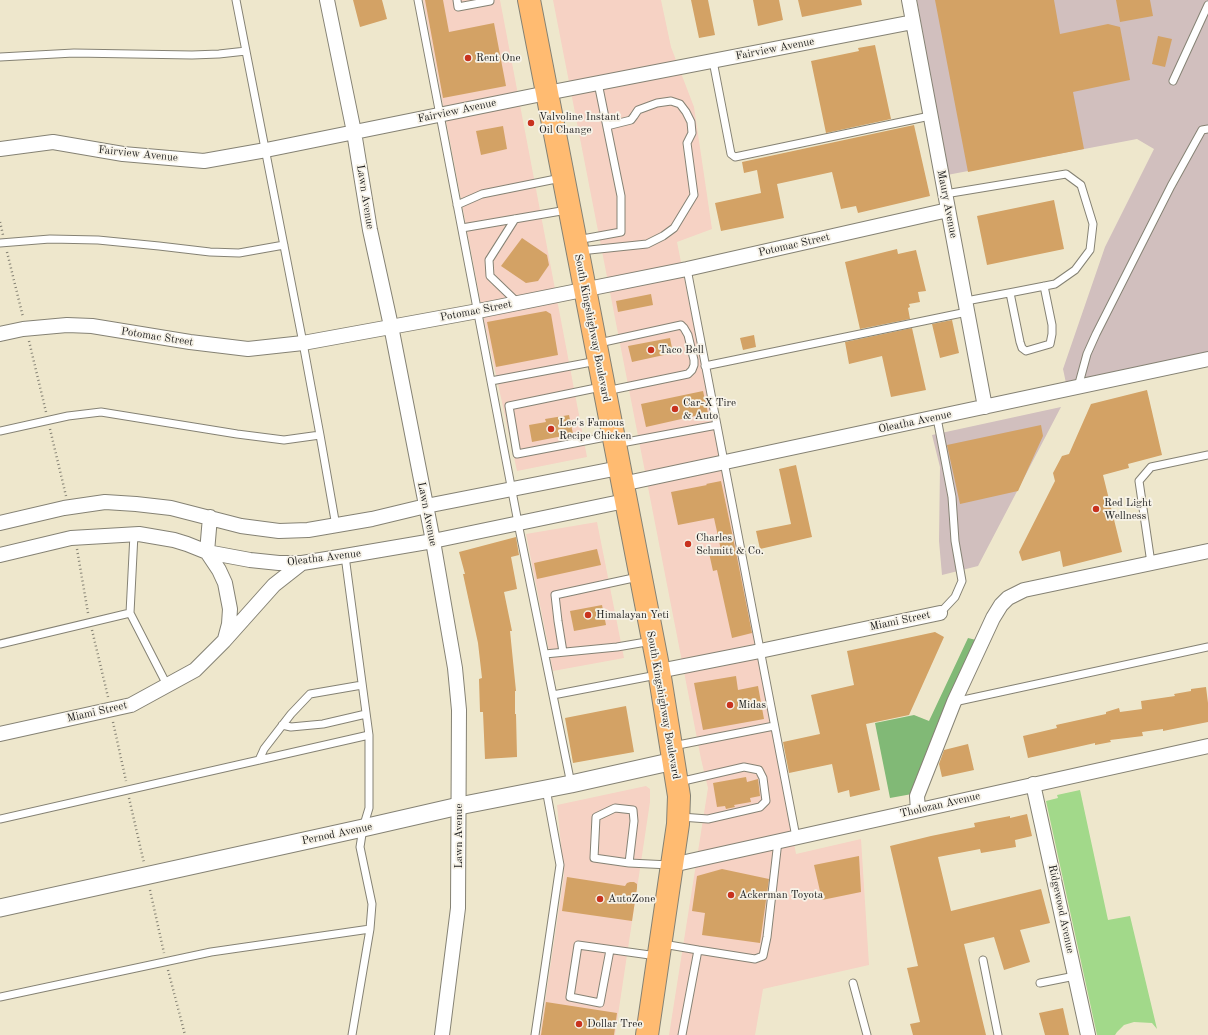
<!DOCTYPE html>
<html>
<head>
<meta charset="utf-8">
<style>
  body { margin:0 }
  canvas { display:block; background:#eee7cc }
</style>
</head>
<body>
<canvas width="1208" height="1035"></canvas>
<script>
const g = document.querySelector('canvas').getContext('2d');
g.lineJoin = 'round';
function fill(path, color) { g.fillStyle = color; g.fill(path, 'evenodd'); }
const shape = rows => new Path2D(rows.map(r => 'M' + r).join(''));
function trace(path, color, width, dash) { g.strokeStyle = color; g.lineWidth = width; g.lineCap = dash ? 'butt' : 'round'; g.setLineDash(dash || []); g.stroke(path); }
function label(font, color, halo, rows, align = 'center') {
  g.font = font + ' "Old Standard TT",serif'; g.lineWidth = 3.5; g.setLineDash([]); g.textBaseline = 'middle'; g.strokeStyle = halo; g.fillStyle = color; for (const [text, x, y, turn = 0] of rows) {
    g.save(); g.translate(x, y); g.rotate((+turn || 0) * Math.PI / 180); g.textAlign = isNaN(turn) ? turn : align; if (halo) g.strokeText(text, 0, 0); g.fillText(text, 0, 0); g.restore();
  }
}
const built = shape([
  [423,0,500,0,587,457,517,471,484,320],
  [553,0,661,0,671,47,694,107,712,229,677,242,755,632,796,854,861,839,869,965,763,989,755,1035,669,1035,708,788,701,759],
  [597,522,624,658,553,671,526,534],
  [646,786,650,789,650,802,615,1035,540,1035,564,875,557,805]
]);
const industrial = shape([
  [917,0,1208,0,1208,352,1066,383,1063,369,1105,247,1154,149,1137,139,947,175],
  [1061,407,978,566,942,575,939,541,940,467,932,435]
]);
const green = shape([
  [1080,790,1108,920,1130,916,1157,1029,1152,1023,1134,1022,1124,1025,1117,1032,1115,1035,1097,1035,1046,801,1058,798,1057,795]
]);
const forest = shape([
  [968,638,980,641,912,794,890,798,875,723,914,715,929,721]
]);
const building = shape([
  [353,0,382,0,387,19,360,27],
  [425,0,443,0,449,32,494,23,506,86,443,98],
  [691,0,708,0,715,35,699,38],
  [753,0,779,0,783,20,758,26],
  [798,0,861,0,862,5,802,17],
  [935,0,1054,0,1060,34,1108,24,1120,27,1130,80,1073,92,1084,149,968,172],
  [1116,0,1150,0,1153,16,1120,22],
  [1158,36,1172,39,1165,67,1152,64],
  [875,45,891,119,826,133,811,61,859,51,858,48],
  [914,125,930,196,858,213,856,206,841,209,832,172,777,184,784,218,721,231,715,203,761,193,757,170,744,173,742,162],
  [503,126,507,149,481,155,476,131],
  [1054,200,1064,249,987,265,977,216],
  [522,238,547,255,549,265,538,281,526,283,501,266],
  [897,249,898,254,916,250,926,291,918,292,920,302,909,304,910,307,908,308,910,319,860,329,845,262],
  [651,294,653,305,618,312,616,301],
  [546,311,551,314,558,355,496,367,487,322],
  [952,320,959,353,940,358,932,324],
  [912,328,926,390,891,397,882,356,849,364,845,342],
  [754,335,756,347,743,350,740,338],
  [670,338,673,353,632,362,628,346],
  [1147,390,1162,455,1128,464,1129,468,1103,475,1122,552,1063,567,1060,551,1022,561,1019,552,1055,481,1053,473,1062,456,1069,454,1091,404],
  [703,391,708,413,646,427,641,404],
  [569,415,573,434,532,442,529,425,546,422,545,419],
  [1041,425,1043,436,1018,491,960,504,947,445],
  [796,465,812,537,760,549,756,531,791,524,779,469],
  [721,481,735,547,752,633,732,638,717,570,713,571,709,553,721,550,714,518,678,525,671,492,707,485,706,484],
  [516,537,519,555,511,557,517,589,504,592,512,631,510,631,516,691,515,691,515,714,516,714,517,757,485,759,483,712,480,712,479,679,482,678,478,643,463,574,465,574,459,552],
  [597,549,601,565,537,579,534,563],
  [602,605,606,625,574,631,570,611],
  [935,632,944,637,909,715,866,724,880,790,850,797,849,790,838,793,832,764,789,773,783,742,820,734,811,695,854,685,847,651],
  [736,676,738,690,758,686,764,719,703,730,694,683],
  [1206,687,1208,703,1208,722,1163,731,1163,729,1142,732,1143,736,1110,740,1111,742,1095,745,1095,743,1028,758,1023,736,1057,728,1056,725,1106,714,1106,712,1119,708,1120,712,1142,709,1141,701,1175,696,1174,694,1191,691,1191,689],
  [626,706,634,752,573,763,565,718],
  [968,744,974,770,942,777,939,764,944,750],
  [746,777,747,782,758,779,760,796,750,798,751,802,734,805,735,807,726,809,725,806,717,807,713,783],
  [1027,814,1032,836,1015,840,1016,847,981,853,980,849,938,857,951,911,1041,889,1050,923,1020,930,1030,962,1004,970,994,937,964,944,986,1035,913,1035,910,1024,920,1022,907,968,918,966,890,846,931,836,975,827,974,823,1010,816,1010,818],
  [859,856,861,892,822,900,814,865],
  [722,869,769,879,760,943,702,935,705,913,692,911,697,876],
  [567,877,625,886,627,883,630,882,634,882,637,884,637,888,632,921,562,911],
  [546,1002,617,1013,614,1035,541,1035],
  [1063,1008,1069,1035,1045,1035,1039,1013]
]);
const path = shape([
  [0,222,3,235],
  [7,252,23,317],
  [29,341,46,412],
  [50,429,66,496],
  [77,549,88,613],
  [92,630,108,697],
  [113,722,126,781],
  [129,798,144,863],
  [150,890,164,953],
  [168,970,185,1035]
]);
const service = shape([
  [236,0,303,343,320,435,336,526],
  [418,0,520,533,571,784],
  [457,0,458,7,490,1,490,0],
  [0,57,74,53,192,55,219,54,246,51],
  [713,61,731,154,735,157,930,116],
  [1173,81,1208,5],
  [945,194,1066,174,1081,185,1093,224,1090,250,1075,270,1055,284,1014,292,966,301],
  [457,205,482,194,561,178],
  [515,219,489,260,490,276,518,303],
  [462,228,567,210],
  [577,240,621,232,621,196,598,83],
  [0,243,50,239,98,240,159,246,210,252,239,253,284,245],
  [580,251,647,244,663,236,674,228,694,195,687,143,692,133,691,122,686,112,680,104,671,101,657,103,638,110,634,116,631,120,607,126],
  [687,269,796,837],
  [1010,293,1020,342,1022,348,1026,351,1050,344,1052,334,1052,325,1044,286],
  [599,343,681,325,684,328,688,335,694,360,694,365,692,370,688,374,606,391],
  [705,366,967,312],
  [491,381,597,361],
  [601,387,509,406,517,454,611,436],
  [1078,387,1087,354,1096,334,1171,186,1202,130,1208,129],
  [937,418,952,497,955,541,962,581,955,597,940,613],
  [0,431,68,416,101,412,237,434,284,440,320,435],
  [616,444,717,425],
  [134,534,130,613,167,685],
  [345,556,369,735,369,808,363,828,360,847,372,904,370,929,352,1035],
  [1151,563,1139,481,1151,467,1208,455],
  [0,644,130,613],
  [563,652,558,621,555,595,638,577],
  [545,654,617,647,652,641],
  [553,695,657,675],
  [954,702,1208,647],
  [282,725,291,727,323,724,366,714],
  [673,746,774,726],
  [259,760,264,749,291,714,310,694,362,685],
  [679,782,744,767,759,770,763,778,766,801,760,807,708,819,681,817],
  [0,819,369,735],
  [629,863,634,821,633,810,615,808,596,817,594,858,629,863,670,865],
  [663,944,698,950,682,1035],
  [610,950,600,1003,570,997,578,945,657,956],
  [698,950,755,959,763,956,767,937,778,841],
  [983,960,998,1035],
  [853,983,867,1035],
  [1040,983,1075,976],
  [0,997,211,952,370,929],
  [535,1035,560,865,546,789]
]);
const minor = shape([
  [327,0,354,132,370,230,391,326,433,541,455,668,459,710,458,908,442,1035],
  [909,0,985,407],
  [0,149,53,142,123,154,204,161,266,150,547,93,913,22],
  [0,334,23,329,67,325,92,326,190,342,248,349,303,343,478,311,687,269,948,210],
  [622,484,1208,359],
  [210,517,207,552,219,570,225,583,230,609,229,624,225,639],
  [0,523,64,508,105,502,136,504,171,508,241,526,279,531,308,530,372,519,426,506,619,468],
  [0,555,71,538,139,534,174,540,187,544,207,552,250,560,279,563,302,563,345,556,433,541,625,501],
  [659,671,760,651,940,613],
  [0,734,131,705,195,670,224,641,274,585,302,563],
  [1033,784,1088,1035],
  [918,810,917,796,954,702,993,618,1001,605,1008,598,1024,590,1208,551],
  [672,865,1208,746]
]);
const tertiary = shape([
  [0,908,363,828,459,806,571,784,674,761]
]);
const primary = shape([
  [529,0,659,671,679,796,678,824,647,1035]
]);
const markers = [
  [468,58,4,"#c8321e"],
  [531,123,4,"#c8321e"],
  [651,350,4,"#c8321e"],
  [675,409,4,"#c8321e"],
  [551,429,4,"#c8321e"],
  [1096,509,4,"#c8321e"],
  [688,544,4,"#c8321e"],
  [588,615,4,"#c8321e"],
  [730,705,4,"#c8321e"],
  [731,895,4,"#c8321e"],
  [600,899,4,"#c8321e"],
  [579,1024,4,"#c8321e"]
];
const streetNames = [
  ["Fairview Avenue",775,49,-11],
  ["Fairview Avenue",457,111,-12],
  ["Fairview Avenue",138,154,6],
  ["Lawn Avenue",365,197,81],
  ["Maury Avenue",947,204,79],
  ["Potomac Street",794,245,-13],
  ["Potomac Street",476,311,-11],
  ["South Kingshighway Boulevard",592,328,79],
  ["Potomac Street",157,337,9],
  ["Oleatha Avenue",915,422,-12],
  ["Lawn Avenue",427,514,79],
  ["Oleatha Avenue",324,558,-7],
  ["Miami Street",900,621,-12],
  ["South Kingshighway Boulevard",663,705,80],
  ["Miami Street",97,712,-13],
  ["Tholozan Avenue",940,805,-13],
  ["Pernod Avenue",337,834,-12],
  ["Lawn Avenue",459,836,-90],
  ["Ridgewood Avenue",1061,909,78]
];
const poiNames = [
  ["Rent One",476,58],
  ["Valvoline Instant",539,117],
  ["Oil Change",539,130],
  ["Taco Bell",659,350],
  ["Car-X Tire",683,403],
  ["& Auto",683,416],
  ["Lee's Famous",559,423],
  ["Recipe Chicken",559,436],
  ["Red Light",1104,503],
  ["Wellness",1104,516],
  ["Charles",696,538],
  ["Schmitt & Co.",696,551],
  ["Himalayan Yeti",596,615],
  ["Midas",738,705],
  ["Ackerman Toyota",739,895],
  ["AutoZone",608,899],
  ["Dollar Tree",587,1024]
];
fill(built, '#f6d2c4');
fill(industrial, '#d1bfbe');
fill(green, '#a2d98a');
fill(forest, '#81b976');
fill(building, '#d3a265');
trace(service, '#858274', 9);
trace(minor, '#858274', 16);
trace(tertiary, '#858274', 19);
trace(primary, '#858274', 24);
trace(path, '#858274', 2.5, [1, 3]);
trace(service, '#fff', 7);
trace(minor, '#fff', 14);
trace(tertiary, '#fff', 17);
trace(primary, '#ffbb71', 22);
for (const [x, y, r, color] of markers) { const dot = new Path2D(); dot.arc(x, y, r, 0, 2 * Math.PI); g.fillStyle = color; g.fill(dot); trace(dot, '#f7f3e8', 1.5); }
label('11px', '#1c1c1c', '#f7f3e8', streetNames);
label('11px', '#1c1c1c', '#f7f3e8', poiNames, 'left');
</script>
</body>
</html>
